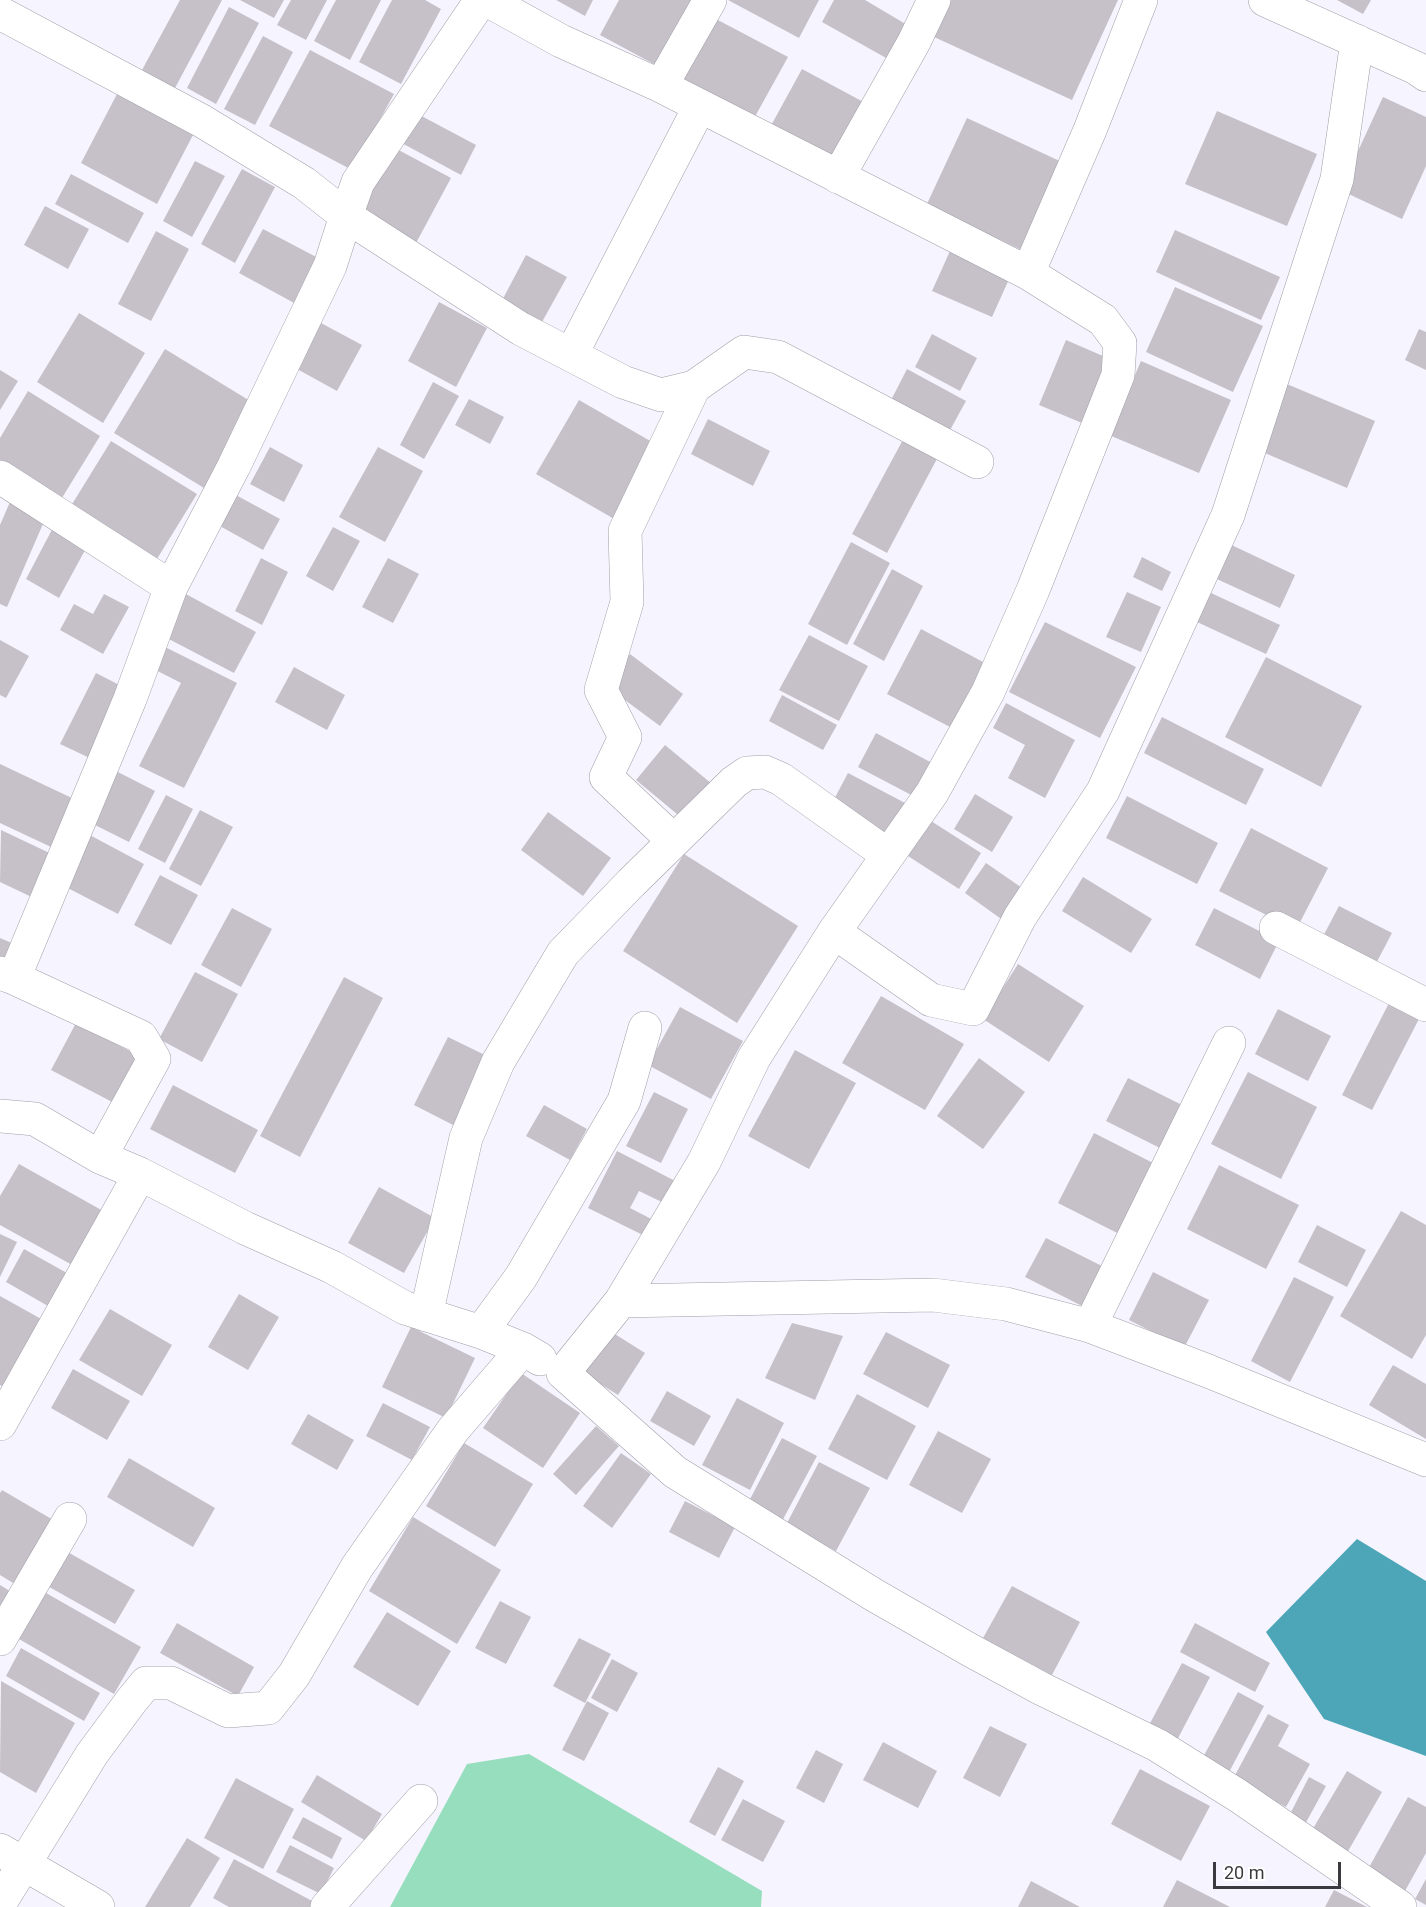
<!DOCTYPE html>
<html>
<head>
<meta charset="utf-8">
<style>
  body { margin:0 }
  #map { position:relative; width:1426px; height:1907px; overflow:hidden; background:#f6f4fe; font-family:Roboto,sans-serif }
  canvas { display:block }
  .scale { position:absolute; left:1213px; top:1862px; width:128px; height:27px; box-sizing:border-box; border:3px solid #3b3a3e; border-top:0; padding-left:8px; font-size:18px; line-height:21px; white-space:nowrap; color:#3b3a3e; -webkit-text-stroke:4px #fff; paint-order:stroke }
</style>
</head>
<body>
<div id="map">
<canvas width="1426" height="1907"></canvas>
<div class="scale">20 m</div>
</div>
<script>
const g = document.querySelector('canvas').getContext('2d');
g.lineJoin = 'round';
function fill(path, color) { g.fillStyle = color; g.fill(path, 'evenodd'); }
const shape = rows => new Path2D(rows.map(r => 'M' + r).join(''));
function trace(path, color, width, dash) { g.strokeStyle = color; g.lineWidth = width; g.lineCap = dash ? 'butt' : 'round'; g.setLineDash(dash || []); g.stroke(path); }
const green = shape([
  [529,1754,762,1891,761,1907,390,1907,467,1764]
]);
const water = shape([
  [1357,1539,1426,1581,1426,1756,1324,1719,1266,1632]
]);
const building = shape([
  [180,0,222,0,175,88,142,70],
  [240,0,284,0,274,18],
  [291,0,327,0,306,40,277,25],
  [336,0,381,0,350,60,314,41],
  [392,0,425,0,441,9,401,84,359,62],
  [556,0,593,0,585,16],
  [619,0,700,0,663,69,600,35],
  [728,0,819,0,799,38],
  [834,0,865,0,914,29,895,63,822,22],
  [951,0,1118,0,1072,100,934,37],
  [1337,0,1371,0,1363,14],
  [229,7,259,23,216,104,187,88],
  [716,19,788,57,752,122,681,82],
  [263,36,293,52,255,125,224,109],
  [310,50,394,94,352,170,269,126],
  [802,69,869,105,834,167,768,131],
  [117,94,193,135,157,204,81,163],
  [1383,97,1426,117,1426,166,1402,219,1340,190],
  [1217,111,1317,154,1287,226,1185,184],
  [414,112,476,145,461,175,398,141],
  [967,118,1064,163,1024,251,926,206],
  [393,147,451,178,416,243,358,212],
  [195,161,225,176,192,237,163,221],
  [242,169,275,187,235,263,201,244],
  [71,174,144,213,128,243,55,204],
  [45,206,89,229,68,269,24,245],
  [263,229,320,259,296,304,239,273],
  [1175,230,1280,277,1261,320,1156,272],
  [156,231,189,249,151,321,118,304],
  [950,251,1010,277,992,317,932,291],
  [526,255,567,277,537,331,497,310],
  [1175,287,1263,326,1233,392,1146,352],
  [439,302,487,328,456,387,408,361],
  [79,313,145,353,103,423,37,382],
  [321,323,362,345,337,391,297,369],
  [1419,329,1426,332,1426,370,1405,360],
  [932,334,977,358,960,391,915,367],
  [1066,340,1110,359,1082,423,1039,405],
  [165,349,255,404,204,488,114,433],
  [1141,361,1231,400,1199,473,1109,435],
  [907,369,966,401,944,441,886,410],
  [0,370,18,381,0,410],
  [433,382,459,396,424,459,400,445],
  [1282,382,1375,421,1347,488,1253,448],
  [28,391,100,436,57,506,0,472,0,438],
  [469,399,504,417,490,444,455,425],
  [579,400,659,446,616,520,536,474],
  [708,419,770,451,753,486,691,454],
  [905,436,939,455,887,553,852,534],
  [111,441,197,494,152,567,66,514],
  [270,447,303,465,284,502,250,484],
  [378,447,423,471,385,542,339,517],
  [234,494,280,519,263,550,218,525],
  [13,495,49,510,7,607,0,604,0,525],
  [56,522,90,541,59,598,26,579],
  [333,527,360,541,333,591,306,576],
  [1223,541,1295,575,1280,608,1208,575],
  [851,542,890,563,847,645,808,624],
  [1142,557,1171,572,1162,591,1133,577],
  [261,558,288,572,262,625,235,611],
  [388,558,419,574,393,623,362,607],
  [892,569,923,586,884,661,853,644],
  [1127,592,1161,607,1141,652,1106,637],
  [184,593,256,632,234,673,163,636],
  [1211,593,1280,625,1266,654,1197,622],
  [104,594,129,607,103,654,60,630,74,604,93,614],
  [1045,622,1136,667,1100,738,1009,692],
  [921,629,985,663,950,727,887,694],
  [809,635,868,666,839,721,779,690],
  [0,640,29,656,6,698,0,695],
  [155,642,237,683,184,788,139,766,181,683,144,664],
  [630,654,683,694,660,726,606,686],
  [1266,657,1362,706,1321,787,1225,737],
  [294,667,345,695,327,730,275,702],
  [96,673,129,690,94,760,60,744],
  [782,695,837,725,823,750,769,721],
  [1006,703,1075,740,1045,798,1008,778,1025,745,993,728],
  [1162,717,1264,769,1246,805,1144,753],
  [876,733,934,764,917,798,858,767],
  [665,745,712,784,683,819,636,780],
  [0,764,74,799,51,847,0,823],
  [114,770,155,791,129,842,87,821],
  [848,773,907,804,890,836,831,805],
  [975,794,1013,817,992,852,954,829],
  [166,795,193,809,165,863,138,849],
  [1127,796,1218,843,1197,884,1106,838],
  [200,810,233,827,201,886,169,869],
  [548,812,611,858,583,896,521,850],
  [931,821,981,853,959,889,908,856],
  [1251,828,1328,868,1296,930,1219,891],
  [1,830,58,857,38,900,0,882],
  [86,833,144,864,118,914,60,884],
  [684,854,798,926,737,1023,623,951],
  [986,863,1025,890,1004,921,965,893],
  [160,875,198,895,171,945,134,925],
  [1083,877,1152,919,1131,953,1062,911],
  [1339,906,1392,933,1372,971,1319,944],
  [232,908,272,929,241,987,201,965],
  [1214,908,1279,941,1260,979,1195,945],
  [0,938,14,944,0,971],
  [1018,964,1084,1006,1049,1062,983,1019],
  [195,972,238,994,202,1062,159,1039],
  [344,977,383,998,300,1157,260,1136],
  [881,996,964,1044,925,1110,842,1063],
  [1390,1001,1420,1017,1372,1110,1342,1095],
  [680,1007,743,1041,711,1099,648,1065],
  [1278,1009,1331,1036,1308,1081,1255,1054],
  [76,1023,141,1057,116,1104,51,1070],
  [448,1037,491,1058,457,1127,414,1105],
  [795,1050,856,1083,809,1169,748,1136],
  [979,1058,1025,1092,983,1149,937,1116],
  [1248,1072,1317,1107,1281,1179,1211,1144],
  [1128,1078,1184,1106,1162,1149,1106,1121],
  [173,1085,258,1130,235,1173,150,1129],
  [654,1092,688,1109,661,1163,626,1146],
  [544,1105,587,1129,570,1160,526,1136],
  [1094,1133,1161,1167,1125,1237,1058,1203],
  [617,1151,681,1184,670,1206,639,1191,630,1208,661,1224,653,1240,588,1208],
  [19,1164,105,1212,74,1266,0,1225,0,1196],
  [1219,1165,1299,1205,1266,1269,1187,1229],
  [379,1187,435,1218,404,1273,348,1243],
  [1401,1211,1426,1225,1426,1335,1412,1359,1340,1316],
  [1317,1225,1366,1250,1347,1287,1298,1262],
  [0,1234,17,1242,0,1277],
  [1046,1238,1106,1268,1086,1308,1025,1277],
  [24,1249,74,1277,55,1310,6,1282],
  [1153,1272,1209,1300,1184,1348,1129,1320],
  [1294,1277,1334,1297,1290,1382,1251,1361],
  [239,1294,279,1317,248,1370,208,1347],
  [0,1296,43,1320,5,1388,0,1385],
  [110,1309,172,1345,142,1396,79,1360],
  [792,1323,843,1336,815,1400,765,1378],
  [411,1327,475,1358,446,1418,382,1387],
  [610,1331,645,1353,618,1395,583,1373],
  [886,1332,950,1365,928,1408,863,1374],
  [1393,1365,1426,1384,1426,1439,1369,1405],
  [73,1369,130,1401,107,1440,51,1408],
  [521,1373,580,1413,543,1468,483,1428],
  [667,1391,711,1416,694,1446,650,1421],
  [857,1394,916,1426,887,1480,828,1449],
  [737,1398,784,1423,750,1490,702,1465],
  [383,1403,430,1427,412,1460,366,1436],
  [308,1414,354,1440,337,1470,291,1444],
  [596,1426,619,1446,576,1495,553,1474],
  [938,1431,991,1459,962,1513,909,1485],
  [782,1438,817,1456,781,1523,747,1505],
  [464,1443,533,1484,495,1547,426,1506],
  [621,1453,651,1474,612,1528,583,1506],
  [129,1458,215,1508,193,1547,107,1497],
  [819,1462,870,1488,836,1551,786,1525],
  [2,1490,55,1521,18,1586,0,1575,0,1493],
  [685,1501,735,1527,719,1558,669,1532],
  [413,1517,501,1570,457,1644,369,1591],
  [64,1550,135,1590,115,1624,44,1584],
  [0,1585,13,1593,0,1615],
  [1012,1586,1080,1622,1052,1675,983,1638],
  [46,1593,141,1647,114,1694,19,1639],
  [500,1601,531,1617,506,1664,475,1648],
  [387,1612,451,1651,418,1706,353,1667],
  [177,1623,254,1667,238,1696,160,1653],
  [1195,1623,1270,1663,1255,1692,1180,1652],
  [579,1638,611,1654,585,1703,553,1686],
  [21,1648,100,1693,84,1721,6,1676],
  [612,1659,638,1673,617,1712,591,1698],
  [1182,1663,1210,1677,1175,1744,1147,1729],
  [1,1681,75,1723,36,1793,0,1772],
  [1238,1692,1264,1706,1227,1776,1200,1763],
  [587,1701,609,1713,584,1761,562,1750],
  [1268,1714,1289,1725,1278,1746,1310,1764,1286,1807,1233,1779],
  [990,1726,1027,1744,1000,1797,963,1778],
  [883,1742,937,1771,918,1808,863,1780],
  [816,1750,843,1764,824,1803,796,1788],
  [718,1767,744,1781,715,1836,689,1822],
  [1140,1769,1210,1806,1181,1861,1111,1824],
  [1347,1771,1382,1792,1347,1853,1311,1832],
  [317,1775,382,1814,366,1841,301,1802],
  [1309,1777,1326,1786,1304,1826,1288,1818],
  [236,1778,294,1809,263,1869,204,1838],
  [1408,1797,1426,1807,1426,1853,1405,1891,1367,1871],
  [743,1799,785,1821,763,1862,721,1840],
  [303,1817,342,1838,332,1859,292,1838],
  [187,1838,220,1858,190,1907,145,1907],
  [290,1845,334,1868,321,1894,276,1872],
  [234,1859,314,1902,312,1907,229,1907,213,1898],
  [1426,1879,1426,1905,1415,1899],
  [1177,1880,1230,1907,1163,1907],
  [1031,1881,1080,1907,1018,1907],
  [1334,1890,1367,1907,1325,1907]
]);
const street = shape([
  [487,0,561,41,661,86,1028,273,1090,130,1141,0],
  [1265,0,1416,68,1426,75],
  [0,13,202,121,304,183,346,216,358,182,481,0],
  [1357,41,1337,179,1228,515,1103,791,1020,917,973,1009,931,1000,834,932,754,1058,704,1162,621,1301,563,1373,675,1472,874,1595,970,1650,1042,1689,1157,1745,1237,1795,1400,1907],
  [661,86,710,0],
  [838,177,914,42,934,0],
  [571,355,700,106],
  [0,477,171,587,234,466,330,266,346,216,521,329,623,382,661,395,694,387,744,352,778,357,977,462],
  [674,841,606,777,625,737,601,690,627,602,625,531,694,387],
  [1276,928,1426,1005],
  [834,932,932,793,988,692,1033,590,1118,375,1120,343,1103,320,1028,273],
  [0,973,14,978,141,1037,154,1059,100,1157],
  [14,978,130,699,171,587],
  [0,1116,35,1119,100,1157,140,1174,245,1228,332,1267,405,1308,481,1332,523,1349,540,1359],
  [621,1301,933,1295,1006,1304,1090,1326,1208,1371,1426,1460],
  [426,1315,466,1138,498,1062,563,953,631,883,734,782,747,773,765,772,781,779,888,855],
  [1090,1326,1229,1043],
  [481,1332,521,1277,624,1101,645,1028],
  [0,1424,140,1174],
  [0,1639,70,1519],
  [0,1850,98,1907],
  [0,1903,92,1754,132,1700,146,1683,171,1683,228,1711,268,1708,294,1675,357,1567,453,1430,523,1349],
  [327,1907,421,1801]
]);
fill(green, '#96debd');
fill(water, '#4da6b8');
fill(building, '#c6c0c9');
trace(street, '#a09fa8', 34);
trace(street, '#fff', 33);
</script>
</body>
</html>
